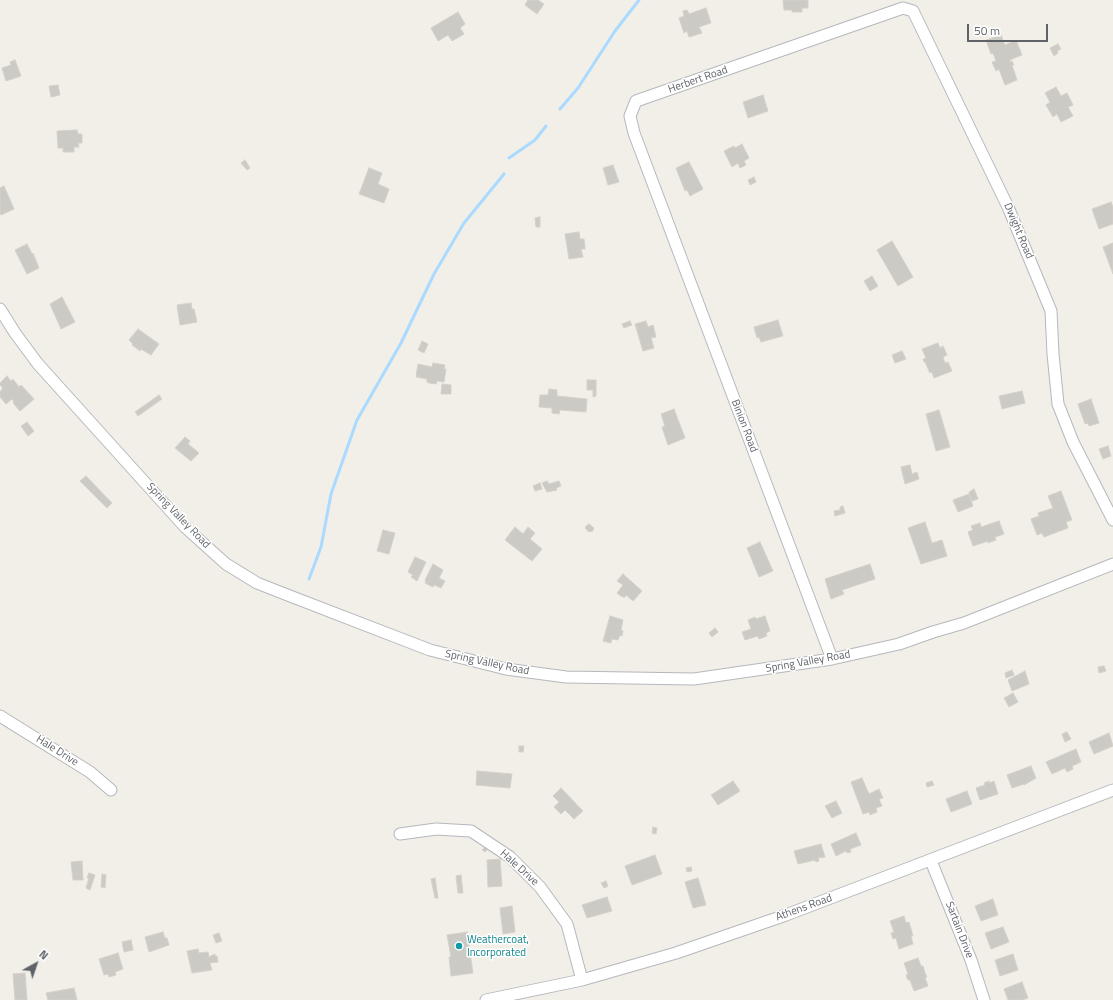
<!DOCTYPE html>
<html>
<head>
<meta charset="utf-8">
<style>
  body { margin:0 }
  #map { position:relative; width:1113px; height:1000px; overflow:hidden; background:#f1efe8; font-family:"Titillium Web",sans-serif }
  canvas { display:block }
  .north { position:absolute; left:16px; top:944px; width:40px; height:40px; -webkit-text-stroke:3px #fff; paint-order:stroke; rotate:40deg; font-size:11px; font-weight:700; line-height:16px; text-align:center; color:#5f6368 }
  .north::after { content:''; display:block; margin:auto; width:14px; height:18px; background:#5f6368; clip-path:polygon(50% 0,100% 100%,50% 72%,0 100%) }
  .scale { position:absolute; left:967px; top:24px; width:81px; height:18px; box-sizing:border-box; border:2px solid #5f6368; border-top:0; padding-left:5px; font-size:12px; line-height:14px; white-space:nowrap; color:#5f6368; -webkit-text-stroke:3px #fff; paint-order:stroke }
</style>
</head>
<body>
<div id="map">
<canvas width="1113" height="1000"></canvas>
<div class="north">N</div>
<div class="scale">50 m</div>
</div>
<script>
const g = document.querySelector('canvas').getContext('2d');
g.lineJoin = 'round';
const shape = rows => new Path2D(rows.map(r => 'M' + r).join(''));
function trace(path, color, width, dash) { g.strokeStyle = color; g.lineWidth = width; g.lineCap = dash ? 'butt' : 'round'; g.setLineDash(dash || []); g.stroke(path); }
function fill(path, color) { g.fillStyle = color; g.fill(path, 'evenodd'); }
function label(font, color, halo, rows, align = 'center') {
  g.font = font + ' "Titillium Web",sans-serif'; g.lineWidth = 3; g.setLineDash([]); g.textBaseline = 'middle'; g.strokeStyle = halo; g.fillStyle = color; for (const [text, x, y, turn = 0] of rows) {
    g.save(); g.translate(x, y); g.rotate((+turn || 0) * Math.PI / 180); g.textAlign = isNaN(turn) ? turn : align; if (halo) g.strokeText(text, 0, 0); g.fillText(text, 0, 0); g.restore();
  }
}
const stream = shape([
  [560,109,578,88,615,31,639,0],
  [509,158,535,140,546,126],
  [309,579,321,547,331,494,357,420,401,343,434,274,464,223,504,174]
]);
const building = shape([
  [528,0,538,0,544,4,537,14,525,5,528,0],
  [783,0,808,0,808,8,802,8,802,12,792,12,792,10,784,10,783,0],
  [706,8,711,23,699,27,702,33,689,37,687,31,684,33,679,18,684,16,683,11,687,10,689,14,706,8],
  [458,12,465,24,460,28,464,34,452,41,448,35,438,41,431,28,458,12],
  [1001,35,1005,45,1016,40,1022,55,1010,60,1010,62,1012,61,1014,65,1012,65,1017,80,1005,85,999,69,996,71,992,62,996,61,993,53,991,54,986,40,1001,35],
  [1058,44,1061,49,1057,51,1058,53,1054,56,1050,48,1058,44],
  [15,60,21,76,6,81,2,68,11,65,10,62,15,60],
  [58,85,60,95,51,97,49,86,58,85],
  [1056,87,1061,96,1067,93,1073,105,1068,107,1073,116,1061,122,1057,114,1053,117,1046,105,1050,102,1045,93,1056,87],
  [763,95,768,111,748,118,743,102,763,95],
  [77,130,78,134,82,134,82,143,78,143,79,147,74,147,74,152,63,152,63,148,58,148,57,131,77,130],
  [742,144,749,158,744,161,746,165,740,168,738,163,732,167,724,151,734,146,735,148,742,144],
  [245,160,250,168,247,170,241,163,245,160],
  [689,162,703,189,690,196,687,190,685,191,676,168,689,162],
  [613,165,619,182,608,185,603,168,613,165],
  [369,168,382,173,378,184,389,189,384,203,359,194,369,168],
  [754,177,756,182,750,185,748,180,754,177],
  [4,186,14,209,1,215,0,212,0,188,4,186],
  [1111,202,1113,207,1113,224,1099,229,1092,209,1111,202],
  [540,217,540,227,536,227,535,218,540,217],
  [579,232,580,239,584,239,585,247,585,249,581,249,583,257,569,259,565,234,579,232],
  [892,241,913,277,898,286,877,250,892,241],
  [1113,243,1113,274,1103,247,1113,243],
  [27,244,32,254,33,253,39,268,27,274,15,250,27,244],
  [872,276,878,286,870,291,864,281,872,276],
  [62,297,75,322,61,329,50,304,62,297],
  [191,303,192,309,194,309,197,322,180,325,177,305,191,303],
  [778,320,783,336,761,342,759,337,757,338,754,327,778,320],
  [630,321,632,325,624,328,622,324,630,321],
  [646,321,648,327,653,325,656,337,651,338,654,348,643,351,635,324,646,321],
  [138,329,159,344,151,355,141,349,140,351,132,345,133,344,129,340,138,329],
  [422,341,428,344,424,353,418,350,422,341],
  [938,343,940,348,943,346,947,355,943,357,945,363,948,362,952,371,934,378,932,372,930,373,925,362,924,362,923,359,926,358,922,349,938,343],
  [902,351,906,359,895,363,892,355,902,351],
  [433,363,445,365,444,369,446,369,444,382,437,381,436,384,429,383,427,382,427,379,416,377,418,364,432,367,433,363],
  [7,376,11,381,13,379,19,387,21,385,34,399,20,411,13,403,14,402,12,399,6,404,0,397,0,392,3,388,0,385,0,383,7,376],
  [587,380,596,380,596,396,593,397,593,390,587,390,587,380],
  [442,384,451,385,451,394,441,394,442,384],
  [549,389,557,390,557,396,587,399,586,412,560,410,559,414,552,413,552,408,539,407,540,395,548,395,549,389],
  [1022,391,1025,403,1002,409,999,396,1022,391],
  [159,395,162,399,138,416,135,412,159,395],
  [1091,399,1099,423,1089,426,1088,423,1085,424,1078,404,1091,399],
  [674,409,685,438,668,445,662,427,665,426,661,414,674,409],
  [939,410,950,447,936,451,926,414,939,410],
  [27,422,34,431,28,436,21,426,27,422],
  [185,437,190,441,188,444,199,453,191,461,175,448,185,437],
  [1108,446,1111,456,1103,459,1099,449,1108,446],
  [910,465,912,474,917,472,919,479,905,484,901,467,910,465],
  [86,476,112,503,107,508,80,481,86,476],
  [547,481,549,484,559,481,561,486,556,488,557,490,547,492,542,483,547,481],
  [540,483,542,489,535,491,533,486,540,483],
  [974,489,978,499,972,501,969,492,974,489],
  [1061,491,1072,520,1066,522,1068,528,1044,537,1042,533,1037,535,1031,519,1039,516,1038,513,1053,508,1048,496,1061,491],
  [969,494,973,506,958,512,953,500,969,494],
  [843,506,845,513,835,516,834,511,840,510,840,507,843,506],
  [999,521,1004,534,995,537,996,540,988,543,988,541,973,546,968,532,973,530,971,526,980,523,981,527,999,521],
  [925,522,932,543,942,540,947,556,921,564,908,528,925,522],
  [589,524,594,528,592,532,590,531,589,532,585,528,587,525,588,525,589,524],
  [515,527,523,534,528,527,535,533,530,539,542,549,532,561,505,540,515,527],
  [383,530,395,533,389,554,377,551,383,530],
  [760,542,773,571,759,577,747,548,760,542],
  [415,557,426,562,417,581,411,577,413,575,408,572,415,557],
  [433,564,443,570,439,578,445,581,441,588,434,585,433,587,425,583,426,581,425,580,433,564],
  [870,564,875,579,842,590,844,594,831,599,825,579,870,564],
  [623,574,642,591,633,601,626,595,624,598,623,596,622,597,617,593,623,585,617,581,623,574],
  [610,616,623,620,621,630,623,631,622,636,620,635,618,640,612,639,611,643,603,641,610,616],
  [765,616,770,631,766,633,767,636,759,639,758,636,745,640,742,632,751,629,748,620,755,617,756,619,765,616],
  [715,628,718,632,712,637,709,633,715,628],
  [1104,666,1106,671,1099,673,1098,667,1104,666],
  [1012,670,1014,675,1006,678,1005,673,1012,670],
  [1025,671,1029,684,1012,691,1008,680,1025,671],
  [1013,693,1018,702,1009,707,1004,698,1013,693],
  [1067,732,1071,739,1065,742,1062,734,1067,732],
  [1109,733,1113,746,1094,754,1089,742,1109,733],
  [519,746,524,746,523,752,519,752,519,746],
  [1076,749,1081,762,1072,766,1073,769,1067,772,1065,768,1052,774,1046,762,1076,749],
  [1031,766,1036,778,1024,785,1024,784,1012,788,1007,775,1031,766],
  [477,771,512,774,510,788,476,785,477,771],
  [862,778,869,794,879,789,883,798,879,799,882,806,876,808,877,812,870,815,869,812,863,814,851,782,862,778],
  [733,781,740,791,718,805,711,795,733,781],
  [932,781,934,785,927,787,926,783,932,781],
  [989,781,989,783,994,781,998,794,980,800,976,788,985,785,984,783,989,781],
  [561,788,583,811,574,819,565,810,561,814,554,807,559,802,553,796,561,788],
  [967,791,972,804,951,812,946,799,967,791],
  [836,801,842,813,832,818,825,806,836,801],
  [653,827,657,828,656,834,652,833,653,827],
  [856,833,861,845,850,849,851,852,847,853,846,851,836,856,831,844,856,833],
  [821,844,825,857,818,858,819,861,816,862,815,860,798,864,794,851,821,844],
  [485,847,488,849,485,852,482,850,485,847],
  [655,855,662,874,632,885,625,866,655,855],
  [500,859,502,886,488,887,487,860,500,859],
  [82,861,83,880,73,880,71,862,82,861],
  [691,867,692,871,687,872,686,868,691,867],
  [89,873,95,875,90,890,86,888,89,878,87,878,89,873],
  [102,874,106,875,105,888,101,887,102,874],
  [461,875,463,893,458,893,456,876,461,875],
  [435,878,438,898,435,898,431,879,435,878],
  [698,878,706,905,693,908,685,882,698,878],
  [606,881,608,886,604,888,601,883,606,881],
  [607,897,612,911,587,918,582,905,607,897],
  [993,899,998,915,981,921,975,906,993,899],
  [512,906,515,932,503,934,500,908,512,906],
  [904,916,906,923,909,922,913,936,911,936,913,944,899,949,896,938,893,939,891,933,894,932,890,921,904,916],
  [1003,927,1009,942,991,949,985,933,1003,927],
  [163,932,165,938,167,938,169,945,149,952,145,937,163,932],
  [467,932,473,973,451,976,449,957,451,957,447,935,467,932],
  [219,933,222,941,216,943,213,935,219,933],
  [131,940,133,950,124,952,122,942,131,940],
  [198,949,199,953,208,952,209,957,215,954,215,956,217,956,218,962,210,963,212,970,192,973,187,951,198,949],
  [118,953,123,969,115,972,116,975,109,977,108,974,104,975,99,959,118,953],
  [1013,954,1018,970,1000,976,995,960,1013,954],
  [918,958,921,966,923,966,925,973,927,977,925,978,928,986,914,991,910,980,908,980,906,975,908,974,904,963,918,958],
  [25,973,27,1000,15,1000,13,974,25,973],
  [1022,982,1028,998,1022,1000,1008,1000,1004,989,1022,982],
  [74,988,77,1000,48,1000,46,993,74,988]
]);
const minor = shape([
  [0,309,15,333,38,364,185,527,226,564,257,583,290,596,430,650,506,669,566,677,694,679,832,659,899,644,933,632,964,623,1113,564],
  [832,659,634,133,630,116,636,101,903,8,913,11,1008,207,1051,311,1053,354,1058,404,1073,442,1113,520],
  [0,716,90,772,111,790],
  [400,834,436,829,471,831,510,857,540,887,567,924,582,980],
  [931,861,971,960,984,1000],
  [486,1000,582,980,676,953,786,915,1113,790]
]);
const markers = [
  [459,946,4,"#0f9aa8"]
];
const streetNames = [
  ["Herbert Road",698,80,-19],
  ["Dwight Road",1018,231,67],
  ["Binion Road",744,426,69],
  ["Spring Valley Road",178,516,46],
  ["Spring Valley Road",808,662,-10],
  ["Spring Valley Road",487,663,12],
  ["Hale Drive",57,751,32],
  ["Hale Drive",519,868,42],
  ["Athens Road",804,908,-20],
  ["Sartain Drive",959,930,69]
];
const cultureNames = [
  ["Weathercoat,",467,940],
  ["Incorporated",467,953]
];
trace(stream, '#aadaff', 3);
fill(building, '#cccac5');
trace(building, '#d6d1c6', 1);
trace(minor, '#b5b8bc', 13);
trace(minor, '#fff', 11);
for (const [x, y, r, color] of markers) { const dot = new Path2D(); dot.arc(x, y, r, 0, 2 * Math.PI); g.fillStyle = color; g.fill(dot); trace(dot, '#fff', 1.5); }
label('11px', '#5f6368', '#fff', streetNames);
label('11px', '#0d838f', '#fff', cultureNames, 'left');
</script>
</body>
</html>
